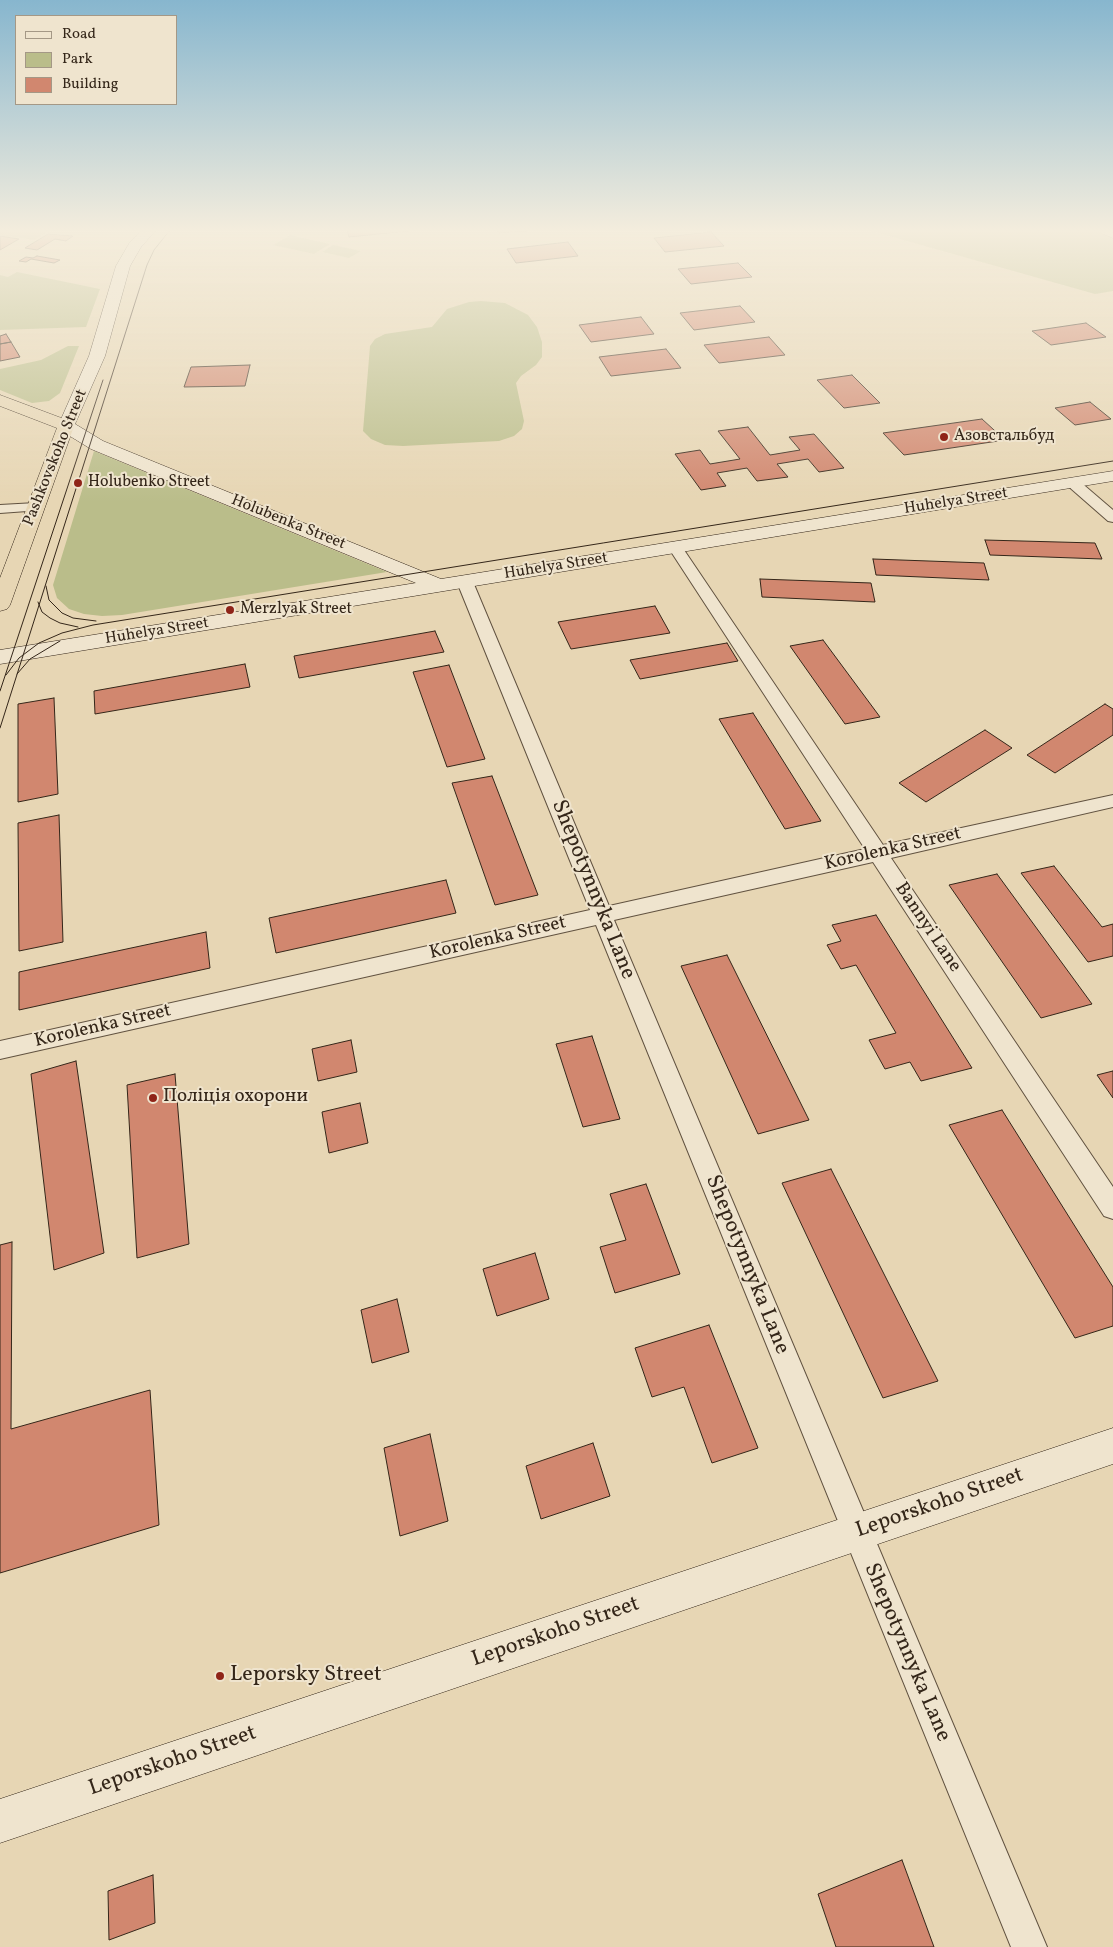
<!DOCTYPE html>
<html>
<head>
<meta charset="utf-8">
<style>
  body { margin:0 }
  #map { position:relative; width:1113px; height:1947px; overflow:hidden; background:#e7d6b4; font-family:Vollkorn,serif }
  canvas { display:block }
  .legend { position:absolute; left:15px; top:15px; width:162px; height:90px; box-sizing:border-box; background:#efe4ce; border:1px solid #a49886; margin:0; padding:6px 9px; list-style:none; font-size:15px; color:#342619 }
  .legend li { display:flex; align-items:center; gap:10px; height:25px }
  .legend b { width:25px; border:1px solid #a49886 }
</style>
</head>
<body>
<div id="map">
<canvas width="1113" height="1947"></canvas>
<ul class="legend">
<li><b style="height:6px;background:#efe4ce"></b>Road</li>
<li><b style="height:14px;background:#babd8a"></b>Park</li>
<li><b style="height:14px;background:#d1876f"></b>Building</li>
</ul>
</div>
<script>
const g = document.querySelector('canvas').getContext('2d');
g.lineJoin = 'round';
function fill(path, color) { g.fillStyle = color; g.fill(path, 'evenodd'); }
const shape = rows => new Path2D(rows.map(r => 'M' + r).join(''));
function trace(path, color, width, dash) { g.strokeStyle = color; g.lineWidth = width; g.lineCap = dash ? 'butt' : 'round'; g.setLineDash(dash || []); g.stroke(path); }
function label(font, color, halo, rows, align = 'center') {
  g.font = font + ' Vollkorn,serif'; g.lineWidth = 4; g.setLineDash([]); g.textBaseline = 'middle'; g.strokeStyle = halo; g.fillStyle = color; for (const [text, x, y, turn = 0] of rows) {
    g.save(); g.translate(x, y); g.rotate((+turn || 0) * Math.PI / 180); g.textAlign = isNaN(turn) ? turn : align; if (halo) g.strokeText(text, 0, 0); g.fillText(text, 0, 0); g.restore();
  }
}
const green = shape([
  [0,230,51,230,34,240,0,235],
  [868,230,1099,230,1113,238,1113,291,1095,294],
  [290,235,330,244,314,254,273,245],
  [333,245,361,251,349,258,322,252],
  [17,272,100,289,86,327,0,330,0,275,8,277],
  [481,301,505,303,528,315,537,327,542,342,542,357,536,365,521,376,516,383,524,421,522,429,514,436,499,441,403,446,385,445,371,439,363,431,370,346,375,339,385,334,432,327,447,309,469,302],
  [68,346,79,346,60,393,49,401,32,403,0,390,0,369,41,360],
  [94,451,387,572,122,615,102,616,84,614,69,609,57,598,53,585]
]);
const building = shape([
  [347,230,409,230,409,231,349,237,347,230],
  [497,230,534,230,499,233,497,230],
  [711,232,724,246,665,252,654,238,711,232],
  [48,234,73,236,66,241,55,239,37,250,25,248,48,234],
  [0,236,19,239,0,250,0,236],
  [568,242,578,256,516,263,507,249,568,242],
  [37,256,60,260,54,263,31,259,26,262,19,261,26,257,33,258,37,256],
  [738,263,752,277,691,284,678,269,738,263],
  [740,306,755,322,694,330,680,313,740,306],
  [641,317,654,334,591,342,579,325,641,317],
  [1086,323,1106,337,1051,345,1032,331,1086,323],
  [6,334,11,342,0,344,0,336,6,334],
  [769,337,785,355,719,363,704,345,769,337],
  [11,342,20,357,0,361,0,344,11,342],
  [666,349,681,368,611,376,599,357,666,349],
  [250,365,245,386,184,387,191,367,250,365],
  [852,375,880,403,844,408,817,380,852,375],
  [1090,402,1111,419,1075,425,1055,408,1090,402],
  [982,419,1005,440,904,455,883,433,982,419],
  [748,427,770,455,800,450,789,437,814,434,844,468,819,472,808,459,777,464,788,477,757,481,747,468,717,473,726,486,701,490,675,454,700,450,710,464,740,459,718,431,748,427],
  [985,540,1095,543,1102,559,990,555,985,540],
  [873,559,984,563,989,580,876,575,873,559],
  [760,579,871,583,875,602,762,597,760,579],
  [655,606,670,633,571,649,558,622,655,606],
  [435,631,444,652,299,678,294,656,435,631],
  [823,640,880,717,845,724,790,646,823,640],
  [727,643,738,661,640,679,630,660,727,643],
  [245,664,250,687,95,714,94,691,245,664],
  [449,665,485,759,447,767,413,672,449,665],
  [54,698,58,794,18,802,18,704,54,698],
  [1105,704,1113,709,1113,735,1055,773,1027,755,1105,704],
  [753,713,821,821,785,829,719,719,753,713],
  [985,730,1012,748,926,802,899,783,985,730],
  [492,776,538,895,495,905,452,783,492,776],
  [59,815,63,942,19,951,18,823,59,815],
  [1054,866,1102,927,1113,924,1113,956,1088,962,1021,873,1054,866],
  [997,874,1092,1004,1041,1018,949,885,997,874],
  [446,880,456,913,276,953,269,918,446,880],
  [876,915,972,1068,921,1081,910,1062,885,1069,869,1040,896,1033,856,965,841,969,827,945,841,941,832,925,876,915],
  [206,932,210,968,19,1010,19,972,206,932],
  [727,955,809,1120,758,1134,681,966,727,955],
  [592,1036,620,1119,583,1127,556,1044,592,1036],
  [351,1040,357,1072,318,1081,312,1049,351,1040],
  [76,1061,104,1253,54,1270,31,1074,76,1061],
  [1113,1071,1113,1098,1097,1075,1113,1071],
  [175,1074,189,1244,137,1258,127,1085,175,1074],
  [360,1103,368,1143,329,1153,322,1112,360,1103],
  [1002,1110,1113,1287,1113,1326,1075,1338,949,1125,1002,1110],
  [831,1169,938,1381,883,1398,782,1183,831,1169],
  [646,1184,680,1274,615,1293,600,1247,626,1240,610,1194,646,1184],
  [12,1242,11,1429,150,1390,159,1525,0,1573,0,1245,12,1242],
  [535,1253,549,1299,497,1316,483,1269,535,1253],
  [397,1299,409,1352,372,1363,361,1310,397,1299],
  [709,1325,758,1448,712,1463,684,1387,652,1397,635,1348,709,1325],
  [430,1434,448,1521,400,1536,384,1448,430,1434],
  [593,1443,610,1496,541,1519,526,1466,593,1443],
  [902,1860,934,1947,836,1947,818,1894,902,1860],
  [153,1875,155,1923,109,1940,108,1891,153,1875]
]);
const street = shape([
  [1073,479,1078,480,1113,510,1113,522,1108,521,1068,486,1066,483,1068,480,1073,479],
  [36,503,41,504,43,507,41,510,0,513,0,505,36,503],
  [675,543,680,544,682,547,883,845,1113,795,1113,807,891,858,1113,1187,1113,1219,1104,1216,873,862,614,920,1047,1947,1011,1947,596,925,0,1059,0,1041,590,910,457,582,460,579,465,577,470,579,473,582,609,906,865,849,668,547,670,544,675,543]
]);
const secondary = shape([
  [142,230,156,230,141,247,130,266,105,356,75,424,103,441,441,579,1113,471,1113,481,0,664,0,650,416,583,91,449,60,430,58,426,89,356,116,266,130,242,142,230],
  [1100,230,1113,230,1113,238,1101,233,1100,230],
  [1113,1428,1113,1464,0,1843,0,1799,1113,1428]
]);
const highway = shape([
  [0,395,72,422,74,426,10,605,7,609,0,611,0,578,57,428,0,406,0,395]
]);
const tram = shape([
  [46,586,49,600,62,613,73,618,96,621],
  [38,602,42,612,50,618,60,623,78,627],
  [17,674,30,659,60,641],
  [6,675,19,658,39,643,62,633,93,625,1113,461],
  [0,691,103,380],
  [0,728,147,265,154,250,170,230]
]);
const markers = [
  [944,437,5,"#8f2418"],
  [78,483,5,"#8f2418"],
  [230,610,5,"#8f2418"],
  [153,1098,5,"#8f2418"],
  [220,1676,5,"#8f2418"]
];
const farPoinames = [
  ["Азовстальбуд",954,437],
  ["Holubenko Street",88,483],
  ["Merzlyak Street",240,610]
];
const farStreetnames = [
  ["Pashkovskoho Street",56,458,-68],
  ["Huhelya Street",956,502,-9],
  ["Holubenka Street",288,523,22],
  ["Huhelya Street",556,567,-9],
  ["Huhelya Street",157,632,-9]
];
const streetNames = [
  ["Korolenka Street",893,850,-13],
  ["Bannyi Lane",927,928,56],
  ["Korolenka Street",498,939,-13],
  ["Korolenka Street",103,1027,-13]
];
const poiNames = [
  ["Поліція охорони",163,1098]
];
const nearStreetnames = [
  ["Shepotynnyka Lane",592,890,68],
  ["Shepotynnyka Lane",746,1265,68],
  ["Leporskoho Street",940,1504,-19],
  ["Leporskoho Street",556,1633,-19],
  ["Shepotynnyka Lane",906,1653,67],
  ["Leporskoho Street",173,1762,-19]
];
const nearPoinames = [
  ["Leporsky Street",230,1676]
];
fill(green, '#babd8a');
fill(building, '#d1876f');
trace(building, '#342619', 1);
trace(street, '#615240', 2);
trace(secondary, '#342619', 1);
trace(highway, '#342619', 1);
fill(street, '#efe4ce');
fill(secondary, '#efe4ce');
fill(highway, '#e7d6b4');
trace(tram, '#342619', 1);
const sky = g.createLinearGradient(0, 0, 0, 502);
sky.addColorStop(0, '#87b6ce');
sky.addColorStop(0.46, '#f4eddd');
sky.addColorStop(1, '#f4eddd00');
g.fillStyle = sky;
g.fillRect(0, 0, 1113, 502);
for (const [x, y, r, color] of markers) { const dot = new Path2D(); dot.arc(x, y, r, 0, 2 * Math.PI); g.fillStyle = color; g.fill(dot); trace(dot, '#efe4ce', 2); }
label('16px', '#342619', '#efe4ce', farPoinames, 'left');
label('16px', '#342619', '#efe4ce', farStreetnames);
label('19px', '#342619', '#efe4ce', streetNames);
label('19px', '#342619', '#efe4ce', poiNames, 'left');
label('22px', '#342619', '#efe4ce', nearStreetnames);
label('22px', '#342619', '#efe4ce', nearPoinames, 'left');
</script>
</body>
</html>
